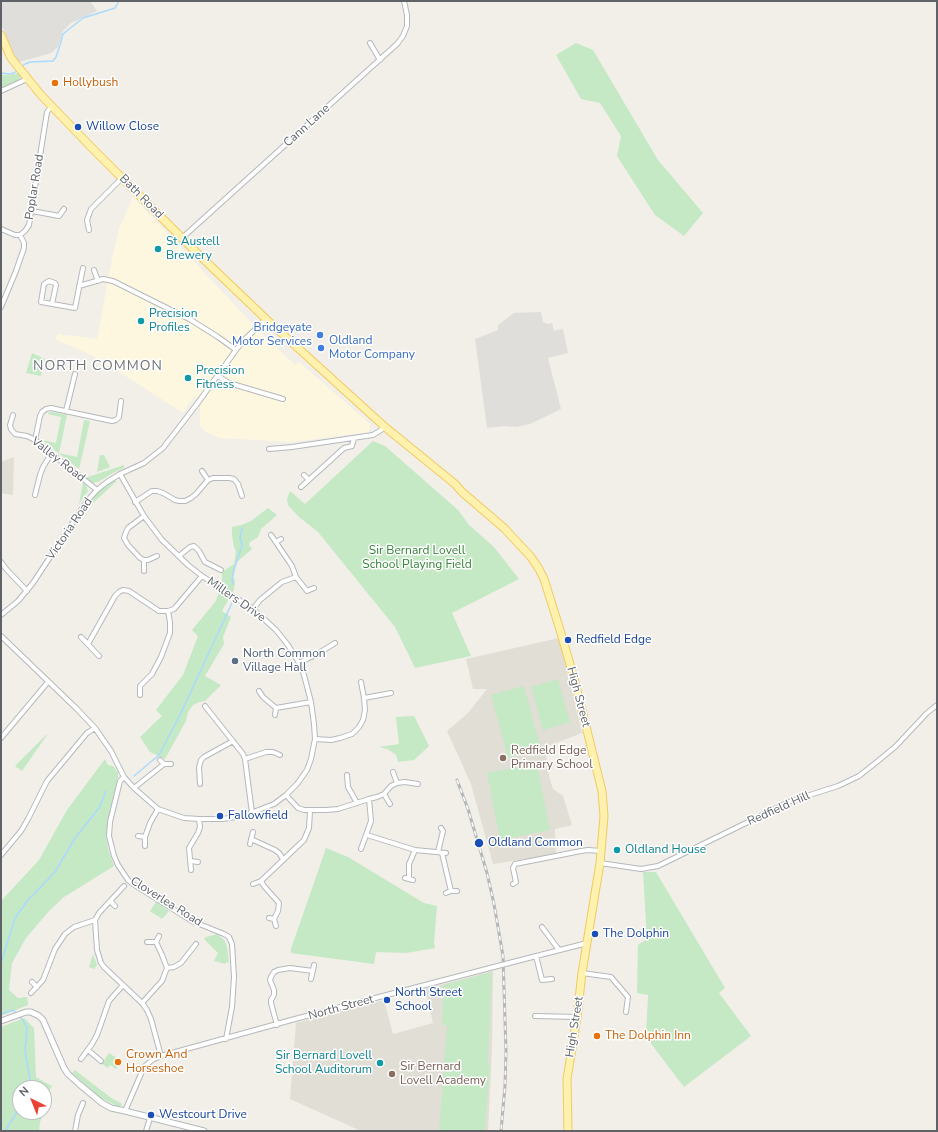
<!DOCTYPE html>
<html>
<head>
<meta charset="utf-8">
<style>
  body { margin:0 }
  #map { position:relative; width:938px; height:1132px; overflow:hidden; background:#f1efe8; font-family:"Nunito Sans",sans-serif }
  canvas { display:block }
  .frame { position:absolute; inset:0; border:2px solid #5f6368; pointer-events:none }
  .north { position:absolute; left:12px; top:1080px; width:40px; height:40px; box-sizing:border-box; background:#fff; border:1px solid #bfc1c3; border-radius:50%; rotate:317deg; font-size:11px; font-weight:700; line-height:16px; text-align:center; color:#5f6368 }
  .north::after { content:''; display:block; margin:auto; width:14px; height:18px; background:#ea4335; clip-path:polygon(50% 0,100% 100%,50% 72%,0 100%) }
</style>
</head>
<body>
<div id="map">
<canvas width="938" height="1132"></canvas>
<div class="frame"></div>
<div class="north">N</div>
</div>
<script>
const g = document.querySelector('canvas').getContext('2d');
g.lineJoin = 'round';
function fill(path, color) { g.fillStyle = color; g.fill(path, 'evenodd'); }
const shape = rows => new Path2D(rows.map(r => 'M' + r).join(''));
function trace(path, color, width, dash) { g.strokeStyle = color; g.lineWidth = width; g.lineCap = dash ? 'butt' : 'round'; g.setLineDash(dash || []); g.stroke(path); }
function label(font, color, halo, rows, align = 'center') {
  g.font = font + ' "Nunito Sans",sans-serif'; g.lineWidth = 3; g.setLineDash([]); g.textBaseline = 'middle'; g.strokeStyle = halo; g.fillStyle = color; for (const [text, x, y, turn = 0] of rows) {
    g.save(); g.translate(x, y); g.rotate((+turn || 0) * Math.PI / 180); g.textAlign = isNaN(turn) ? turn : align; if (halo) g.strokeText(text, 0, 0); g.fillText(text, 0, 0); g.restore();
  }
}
const commercial = shape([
  [133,197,262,334,295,365,299,362,370,424,369,432,293,442,220,438,206,432,200,426,200,404,194,396,183,413,132,380,91,355,55,339,58,334,97,339,112,259,119,229]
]);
const industrial = shape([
  [1,1,90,1,97,11,71,23,63,31,58,47,51,53,19,62,11,51,7,40,7,37,1,25],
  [541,312,543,322,548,324,552,323,554,331,563,329,568,353,548,358,561,409,530,424,516,427,505,426,487,428,475,339,498,330,498,325,514,313]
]);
const education = shape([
  [14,457,13,495,1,493,1,462],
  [559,638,582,733,546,747,547,769,553,789,563,796,572,825,555,829,556,854,493,864,471,784,447,731,468,713,487,689,473,689,466,659],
  [493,971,492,1049,488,1131,361,1131,290,1099,296,1023,384,1000,393,1034,433,1023,425,989]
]);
const green = shape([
  [576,43,593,50,658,160,703,213,684,236,655,215,617,156,621,136,600,103,581,99,556,55],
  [19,73,21,76,19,81,1,89,1,75,10,75],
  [32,353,45,359,41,376,26,373],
  [52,412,67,415,59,453,77,457,84,420,90,421,79,469,42,440,56,443,61,417,48,414,48,413],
  [373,441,385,446,458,510,469,525,494,547,519,579,452,613,471,656,415,668,395,627,318,532,299,517,288,505,287,499,290,491,305,504],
  [100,455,104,455,110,467,97,472],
  [124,465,124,468,113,473,98,482,92,483,85,478],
  [113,481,117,481,82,513,81,512,95,496,104,487],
  [83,482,86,485,88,491,79,504],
  [268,508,277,515,261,529,258,537,250,542,249,545,252,549,238,561,236,564,233,577,235,580,234,590,222,611,231,617,223,637,224,644,205,676,221,685,205,701,199,702,193,705,188,712,186,721,165,759,150,752,140,737,162,716,156,710,183,675,198,636,192,630,216,601,222,583,222,572,234,564,236,551,234,547,232,535,232,527,241,525,251,521],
  [558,679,570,722,543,730,531,687],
  [524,686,541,748,508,758,491,695],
  [414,716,429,746,414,760,398,762,397,757,395,754,387,749,379,747,399,744,396,717],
  [46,735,47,735,22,771,15,766],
  [105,759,108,765,113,766,118,772,118,777,108,823,106,837,109,852,114,866,64,897,49,911,26,938,12,963,9,990,18,998,27,997,28,1003,28,1005,1,1016,1,901,39,860,67,810],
  [537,763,550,830,500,840,487,773],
  [326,848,348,857,424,903,437,906,434,943,435,948,406,953,376,952,374,964,291,953,291,949],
  [643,872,656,872,725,988,719,993,751,1036,684,1087,646,1037,648,995,637,993,638,945,647,939],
  [156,902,169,911,162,919,150,911],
  [217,934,221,937,225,941,227,947,229,963,226,962,225,964,214,961,218,953,204,939,206,937],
  [93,954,97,965,94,969,89,967],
  [492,972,488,1064,490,1065,485,1131,439,1131,447,1025,442,1025,443,985],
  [24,1018,34,1028,36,1077,52,1086,44,1101,44,1088,20,1088,20,1112,44,1112,40,1122,39,1131,1,1131,1,1027],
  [109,1053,121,1061,116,1069,110,1065,108,1068,102,1064],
  [75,1070,110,1097,122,1104,121,1106,117,1106,101,1098,72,1073]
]);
const stream = shape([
  [21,67,25,64,30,62,53,61,56,57,60,45,63,34,83,18,115,8,119,1],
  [1,73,10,74,14,73,18,70],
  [233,584,232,580,234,570,242,545,240,537,242,528],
  [134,776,159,755,180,715,232,603],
  [1,963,15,918,28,900,55,872,75,838,99,808,106,791],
  [1,1014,13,1010,17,1014],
  [20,1017,23,1020,27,1027,25,1051,30,1079,28,1088],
  [5,1131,20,1107]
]);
const minor = shape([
  [370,43,380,60],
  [1,91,27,79],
  [32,211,59,216,64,209],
  [1,229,15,235,20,235],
  [89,230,87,220,91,209,122,178],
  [20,235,25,231,29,225,47,112,51,107],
  [182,238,397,44,403,36,407,26,407,15,404,1],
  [94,270,98,281],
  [79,286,103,279,113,281,191,320,218,337,236,350],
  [52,304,56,285,55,283,49,281,44,284,41,302,75,308,83,268],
  [1,307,16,271,24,248,24,243,20,235],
  [218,376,229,383,283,399],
  [66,411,75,374],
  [13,415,10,425,11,429,15,434,27,436,35,440,97,490],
  [35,440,40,416,42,412,46,409,51,408,112,421,116,420,119,417,121,401],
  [269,449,292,447,373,435,381,430,385,427],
  [202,471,208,480],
  [304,475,309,480],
  [301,487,344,448,352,446,354,438],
  [35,495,40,475,43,467,51,454],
  [135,502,152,491,157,491,163,493,175,500,179,501,185,501,191,498,196,494,208,480,213,478,229,478,234,479,238,484,242,496],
  [144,516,128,528,126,532,124,538,128,545,140,558,144,560,148,560,157,556],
  [271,535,292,566,296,577],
  [276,542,281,539],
  [179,556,190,547,194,546,199,551,205,562,221,570],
  [144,560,144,571],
  [1,562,7,570,27,591],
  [253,609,260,600,282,582,296,577,307,591,314,588],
  [1,615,18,601,33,583,87,501,97,490,107,482,120,474,144,463,163,448,197,404,236,350,243,341,266,319],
  [1,636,77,709,95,728,111,751,124,777,134,788,158,809,184,818,199,819,222,819,243,816,274,804,286,795,297,784,307,770,311,759,315,739,314,724,311,702,304,675,299,663,288,645,276,630,264,619,253,609,202,576,188,565,162,540,144,516,120,474],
  [81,637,99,656],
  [88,644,115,596,119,592,123,590,129,591,159,611,168,611,174,609,202,576],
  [299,663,319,653,335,643],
  [259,691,263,697,276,708,311,702],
  [140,695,140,686,152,674,161,657,170,633,170,622,168,611],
  [364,698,391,693],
  [205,706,243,754,245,759,252,813],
  [275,715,276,708],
  [1,738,48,682],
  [315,739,331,740,340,738,352,734,359,727,363,720,365,710,364,698,361,682],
  [245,759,266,752,273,752,280,755],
  [160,760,164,764,171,764],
  [393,772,397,783],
  [347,775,348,787,357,803],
  [124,777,120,781,110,822,109,836,114,856,118,865,128,880,133,884,192,921,224,934,229,937,232,944,234,977,232,1007,226,1039],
  [200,784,199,767,201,760,204,757,233,741],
  [134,788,164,764],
  [384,794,390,804],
  [286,795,298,808,304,810,326,810,338,809,369,799,377,797,384,794,391,786,397,783,405,782,418,784],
  [367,835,415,850,446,853],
  [138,836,145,837],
  [251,839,275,850,279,853,283,859],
  [250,844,253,832],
  [145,846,145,837,150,823,158,809],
  [361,849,371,821,369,799],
  [438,852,443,831,441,828],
  [442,853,451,891],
  [1,855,21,831,28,819,47,781,87,733,95,728],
  [191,861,198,862],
  [600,863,641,869,658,866,791,801,838,786,859,776,878,761,896,746,927,713,937,705],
  [191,870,189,848,198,833,200,827,199,819],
  [405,878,413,880],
  [409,879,409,864,415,850],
  [253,884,261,881],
  [513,884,516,882,513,868,515,864,581,851,588,850,601,851],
  [124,886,99,913,95,920,97,950,101,963,104,967,142,1003,147,1010,151,1019,161,1056],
  [446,893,451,891,457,891],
  [110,901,115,906],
  [269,918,274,919,276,926],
  [274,919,278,911,279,903,264,886,261,881,304,840,309,828,310,811],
  [542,927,559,950],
  [147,942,156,942],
  [536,956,542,980,552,979],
  [513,962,587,943],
  [167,968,174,967,181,963,196,944],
  [582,973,611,977,628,997,626,1012],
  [311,979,314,965],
  [32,982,37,987],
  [31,993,43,980,55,949,65,934,74,927,95,920],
  [142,1003,162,981,165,973,167,968,162,955,156,942,159,936],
  [535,1016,577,1017],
  [277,1025,271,1003,271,1000,274,995,274,990,270,980,271,977,274,972,278,970,290,968,313,971],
  [88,1050,101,1061],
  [81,1059,92,1044,97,1035,109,1001,123,985],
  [125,1111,144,1067,152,1060,161,1056,295,1019,490,968],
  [75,1131,78,1115,83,1103],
  [146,1131,150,1118]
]);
const tertiary = shape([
  [1,1021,26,1012,31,1012,39,1016,43,1020,64,1068,68,1074,79,1084,102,1103,111,1108,125,1111,204,1131]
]);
const primary = shape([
  [1,35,11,58,41,95,91,147,197,253,266,319,385,427,455,484,462,492,504,528,531,557,539,569,544,579,560,630,574,678,602,791,604,816,600,863,582,973,577,1017,567,1079,568,1131]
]);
const rail = shape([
  [457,780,468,809,487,873,494,904,503,956,506,1052,505,1086,501,1131]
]);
const minorBridge = shape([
  [490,968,513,962]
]);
const markers = [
  [55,83,4,"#e8710a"],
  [78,127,4,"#1a4fb4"],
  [158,249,4,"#0f9aa8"],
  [141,321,4,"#0f9aa8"],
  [320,335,4,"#3f7fe0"],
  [321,348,4,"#3f7fe0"],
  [188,378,4,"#0f9aa8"],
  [568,640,4,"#1a4fb4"],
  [235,661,4,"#5c6f8a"],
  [503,758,4,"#8d6e63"],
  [220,816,4,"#1a4fb4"],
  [479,843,5,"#1a4fb4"],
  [617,850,4,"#0f9aa8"],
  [595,934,4,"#1a4fb4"],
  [387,1000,4,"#1a4fb4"],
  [597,1036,4,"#e8710a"],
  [118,1062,4,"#e8710a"],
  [380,1063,4,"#0f9aa8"],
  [392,1074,4,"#8d6e63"],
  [151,1115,4,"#1a4fb4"]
];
const foodNames = [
  ["Hollybush",63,83],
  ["The Dolphin Inn",605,1036],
  ["Crown And",126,1055],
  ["Horseshoe",126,1069]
];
const streetNames = [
  ["Cann Lane",307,126,-42],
  ["Poplar Road",35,187,-81],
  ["Bath Road",141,197,45],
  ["Valley Road",58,460,38],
  ["Victoria Road",70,529,-56],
  ["Millers Drive",236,600,35],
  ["High Street",578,697,75],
  ["Redfield Hill",779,809,-24],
  ["Cloverlea Road",166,902,32],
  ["North Street",341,1008,-15],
  ["High Street",575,1027,-81]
];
const transitNames = [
  ["Willow Close",86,127],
  ["Redfield Edge",576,640],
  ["Fallowfield",228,816],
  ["Oldland Common",488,843],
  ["The Dolphin",603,934],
  ["North Street",395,993],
  ["School",395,1007],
  ["Westcourt Drive",159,1115]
];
const cultureNames = [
  ["St Austell",166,242],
  ["Brewery",166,256],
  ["Precision",149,314],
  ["Profiles",149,328],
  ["Precision",196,371],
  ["Fitness",196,385],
  ["Oldland House",625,850],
  ["Sir Bernard Lovell",372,1056,"right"],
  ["School Auditorum",372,1070,"right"]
];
const shopNames = [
  ["Bridgeyate",312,328],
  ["Motor Services",312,342],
  ["Oldland",329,341,"left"],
  ["Motor Company",329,355,"left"]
];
const parkNames = [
  ["Sir Bernard Lovell",417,551],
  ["School Playing Field",417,565]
];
const serviceNames = [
  ["North Common",243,654],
  ["Village Hall",243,668]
];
const educationNames = [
  ["Redfield Edge",511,751],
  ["Primary School",511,765],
  ["Sir Bernard",400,1067],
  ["Lovell Academy",400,1081]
];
const quarterNames = [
  ["NORTH COMMON",98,367]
];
fill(commercial, '#fef7e0');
fill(industrial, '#e0deda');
fill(education, '#e1ded6');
fill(green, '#c5e8c5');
trace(stream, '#aadaff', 1.5);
trace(minor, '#b5b8bc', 6);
trace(tertiary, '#b5b8bc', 7);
trace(primary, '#f2c960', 9);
trace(minor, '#fff', 4);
trace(tertiary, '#fff', 5);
trace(primary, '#fff2af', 7);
trace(rail, '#b6b7b8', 3);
trace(rail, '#fff', 1.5, [4.5]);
trace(minorBridge, '#b5b8bc', 6, []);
trace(minorBridge, '#fff', 4);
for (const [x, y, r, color] of markers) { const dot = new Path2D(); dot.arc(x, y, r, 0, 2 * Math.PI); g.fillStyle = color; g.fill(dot); trace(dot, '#fff', 1.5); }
label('12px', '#c56008', '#fff', foodNames, 'left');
label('12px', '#5f6368', '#fff', streetNames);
label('12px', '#164399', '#fff', transitNames, 'left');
label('12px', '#0d838f', '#fff', cultureNames, 'left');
label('12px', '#366cbe', '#fff', shopNames, 'right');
label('12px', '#348238', '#fff', parkNames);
label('12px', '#4e5e75', '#fff', serviceNames, 'left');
label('12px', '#785e54', '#fff', educationNames, 'left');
g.letterSpacing = '1px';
label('14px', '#70757a', '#fff', quarterNames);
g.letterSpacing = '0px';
</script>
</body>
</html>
